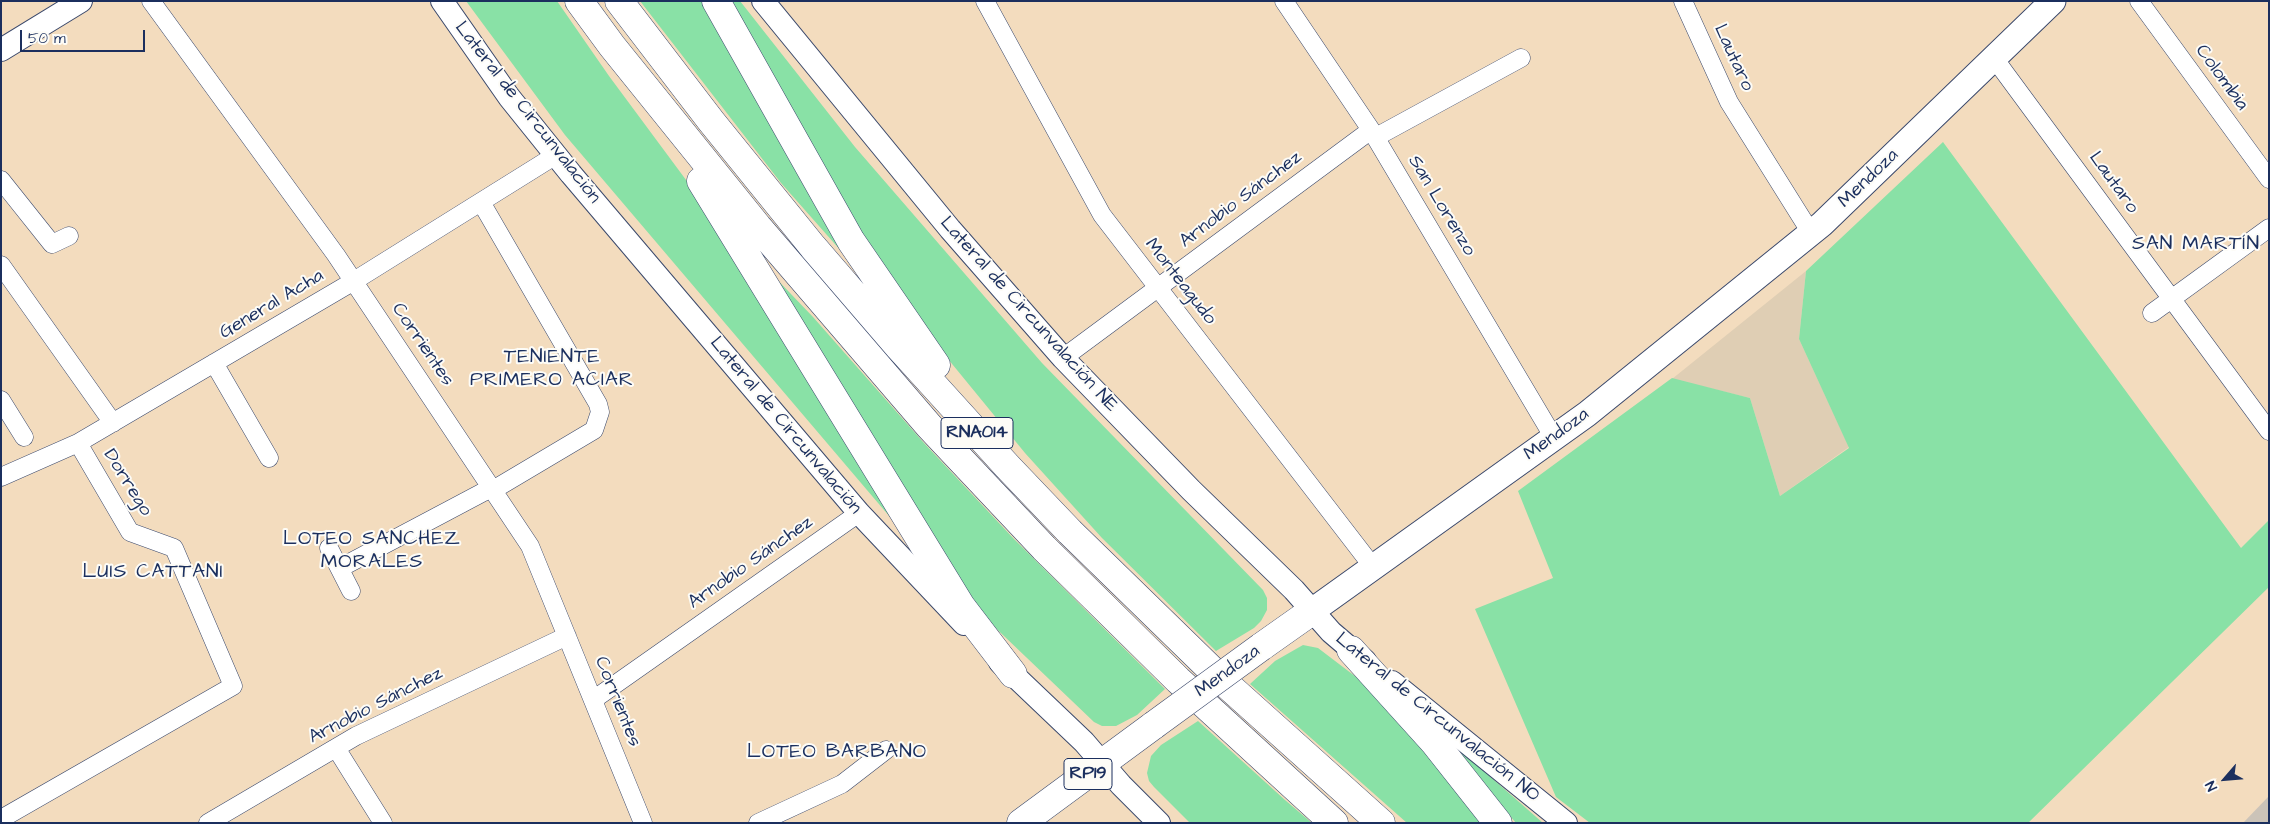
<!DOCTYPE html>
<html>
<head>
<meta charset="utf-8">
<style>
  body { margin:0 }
  #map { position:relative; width:2270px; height:824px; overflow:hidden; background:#f3dcbe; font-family:"Architects Daughter",sans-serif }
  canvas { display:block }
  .frame { position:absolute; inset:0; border:2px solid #1b2f5e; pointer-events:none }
  .north { position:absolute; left:2200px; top:754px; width:50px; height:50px; -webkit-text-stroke:4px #fdfcf7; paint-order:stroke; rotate:243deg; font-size:14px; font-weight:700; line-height:20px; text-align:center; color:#1b2f5e }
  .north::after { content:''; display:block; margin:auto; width:18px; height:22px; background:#1b2f5e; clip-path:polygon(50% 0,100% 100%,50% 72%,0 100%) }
  .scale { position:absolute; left:20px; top:30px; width:125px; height:22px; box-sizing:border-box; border:2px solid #1b2f5e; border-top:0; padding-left:6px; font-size:15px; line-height:18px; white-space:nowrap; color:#1b2f5e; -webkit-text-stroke:4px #fdfcf7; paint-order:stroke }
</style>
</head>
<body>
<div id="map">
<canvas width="2270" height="824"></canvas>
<div class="frame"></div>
<div class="north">N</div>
<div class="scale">50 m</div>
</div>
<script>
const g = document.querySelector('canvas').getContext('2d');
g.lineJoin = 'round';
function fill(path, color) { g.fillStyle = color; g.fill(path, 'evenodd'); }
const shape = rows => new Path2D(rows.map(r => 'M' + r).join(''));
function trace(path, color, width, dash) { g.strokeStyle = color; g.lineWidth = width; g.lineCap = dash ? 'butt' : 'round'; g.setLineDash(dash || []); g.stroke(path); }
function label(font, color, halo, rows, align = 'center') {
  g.font = font + ' "Architects Daughter",sans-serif'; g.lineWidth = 4; g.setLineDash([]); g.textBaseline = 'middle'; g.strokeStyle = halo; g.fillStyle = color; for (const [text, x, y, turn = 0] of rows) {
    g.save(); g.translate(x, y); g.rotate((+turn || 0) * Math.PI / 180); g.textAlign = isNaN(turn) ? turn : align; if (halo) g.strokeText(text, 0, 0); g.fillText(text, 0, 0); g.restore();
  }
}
const built = shape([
  [1806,271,1799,339,1849,447,1780,496,1750,398,1672,379]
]);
const industrial = shape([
  [2269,796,2269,823,2243,823]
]);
const green = shape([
  [466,1,557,1,609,76,692,188,901,530,565,135],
  [640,1,705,1,849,260,781,183],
  [728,1,740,1,855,147,1042,363,1263,590,1267,598,1267,610,1261,621,1254,628,1216,651,1102,538,1025,453,939,348,880,264],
  [1943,142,2241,548,2269,520,2269,587,2028,823,1590,823,1556,797,1475,609,1553,578,1518,491,1672,378,1750,398,1780,496,1849,448,1799,339,1806,271],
  [768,270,813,317,924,443,1014,539,1165,689,1137,715,1116,726,1102,726,1094,722,982,615],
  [1303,645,1318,648,1364,683,1489,823,1407,823,1250,684,1275,661],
  [1198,721,1285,800,1312,823,1190,823,1154,787,1149,781,1147,773,1151,756,1161,745],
  [1441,735,1469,758,1543,823,1516,823]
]);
const minor = shape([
  [151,1,336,255,530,546,643,823],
  [985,1,1102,215,1373,567],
  [1284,1,1371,130,1554,438],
  [1683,1,1729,102,1811,233],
  [2139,1,2269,179],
  [1994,58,2269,431],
  [1376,137,1521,58],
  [1,180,52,244,69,236],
  [481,202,598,404,600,412,594,430,493,490],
  [1,265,113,423],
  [2152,313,2269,228],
  [1063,358,1371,130],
  [214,363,269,458],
  [1,400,24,437],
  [1,477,78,443,354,281,556,155],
  [329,548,351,591],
  [340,568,491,488],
  [593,700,859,513],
  [336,748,383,823],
  [1,819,233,686,174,548,130,532,78,443],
  [208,823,356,736,567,636],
  [758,823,842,784,886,750]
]);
const tertiary = shape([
  [442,1,509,97,571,174,859,513,964,624],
  [763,1,950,229,1063,358,1191,490,1294,590,1331,632,1365,661],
  [1,50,81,1],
  [1000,662,1084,742,1121,785,1159,823],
  [1392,682,1566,823]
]);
const secondary = shape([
  [1312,611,1587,414,1822,224,2053,1]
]);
const primary = shape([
  [1261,647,1312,611],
  [1021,823,1154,725]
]);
const motorway = shape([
  [579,1,612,46,758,227,929,426,1044,548,1106,609,1178,680,1334,823],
  [619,1,711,121,813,247,899,347,1007,466,1070,532,1225,683,1381,823],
  [716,1,851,241,936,365],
  [701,181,961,606,1013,674],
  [1351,650,1434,742,1498,823]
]);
const primaryBridge = shape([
  [1154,725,1261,647]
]);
const shields = [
  [977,433,72],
  [1088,774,48]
];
const shieldNames = [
  ["RNA014",977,433],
  ["RP19",1088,774]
];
const streetNames = [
  ["Lautaro",1733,58,65],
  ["Colombia",2221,78,54],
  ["Lateral de Circunvalación",527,113,52],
  ["Mendoza",1869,179,-44],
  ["Lautaro",2113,183,54],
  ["Arnobio Sánchez",1241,200,-37],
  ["San Lorenzo",1441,206,59],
  ["Monteagudo",1180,282,52],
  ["General Acha",272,305,-31],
  ["Lateral de Circunvalación NE",1028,315,48],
  ["Corrientes",422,345,56],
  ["Lateral de Circunvalación",785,426,50],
  ["Mendoza",1557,435,-36],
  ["Dorrego",127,483,58],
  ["Arnobio Sánchez",751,563,-35],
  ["Mendoza",1228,672,-36],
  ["Corrientes",617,702,68],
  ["Arnobio Sánchez",376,706,-27],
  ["Lateral de Circunvalación NO",1437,718,39]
];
const neighbourhoodNames = [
  ["SAN MARTÍN",2196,245],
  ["TENIENTE",552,358],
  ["PRIMERO ACIAR",552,381],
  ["LOTEO SANCHEZ",372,540],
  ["MORALES",372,563],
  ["LUIS CATTANI",153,573],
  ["LOTEO BARBANO",837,753]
];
fill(built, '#dfceb4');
fill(industrial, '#cbc3b8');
fill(green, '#89e1a6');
trace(minor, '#3b496c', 19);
trace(tertiary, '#3b496c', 24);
trace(secondary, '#3b496c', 27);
trace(primary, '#3b496c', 29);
trace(motorway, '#3b496c', 29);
trace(minor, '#fff', 18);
trace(tertiary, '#fff', 22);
trace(secondary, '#fff', 25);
trace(primary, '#fff', 28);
trace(motorway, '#fff', 28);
trace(primaryBridge, '#3b496c', 29, []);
trace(primaryBridge, '#fff', 28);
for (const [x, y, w] of shields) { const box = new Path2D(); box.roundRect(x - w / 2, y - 15.5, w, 31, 4); g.fillStyle = '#fdfcf7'; g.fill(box); trace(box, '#1b2f5e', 1); }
label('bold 18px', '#1b2f5e', null, shieldNames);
label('19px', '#1b2f5e', '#fdfcf7', streetNames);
g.letterSpacing = '1px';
label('20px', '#1b2f5e', '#fdfcf7', neighbourhoodNames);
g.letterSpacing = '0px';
</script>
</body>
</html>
